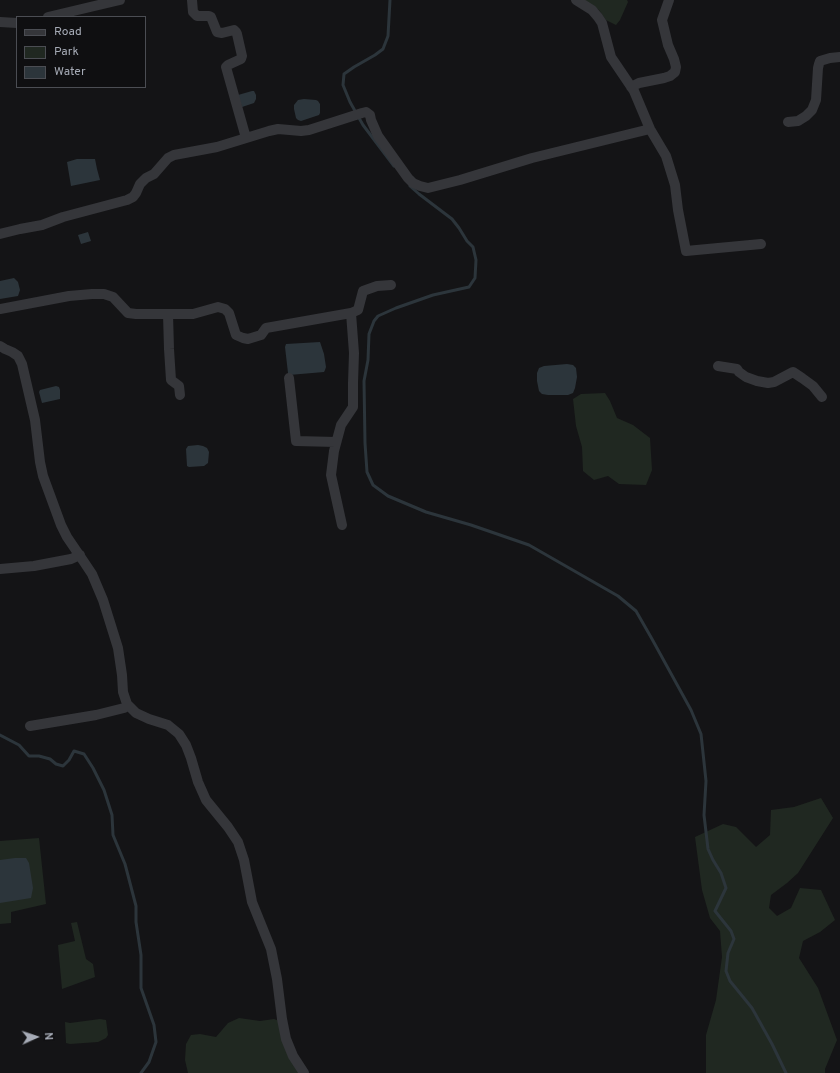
<!DOCTYPE html>
<html>
<head>
<meta charset="utf-8">
<style>
  body { margin:0 }
  #map { position:relative; width:840px; height:1073px; overflow:hidden; background:#141416; font-family:Overpass,sans-serif }
  canvas { display:block }
  .legend { position:absolute; left:16px; top:16px; width:130px; height:72px; box-sizing:border-box; background:#0f0f11; border:1px solid #4b4d53; margin:0; padding:5px 7px; list-style:none; font-size:12px; color:#a6abb6 }
  .legend li { display:flex; align-items:center; gap:8px; height:20px }
  .legend b { width:20px; border:1px solid #4b4d53 }
  .north { position:absolute; left:16px; top:1017px; width:40px; height:40px; -webkit-text-stroke:3px #0f0f11; paint-order:stroke; rotate:87deg; font-size:11px; font-weight:700; line-height:16px; text-align:center; color:#a6abb6 }
  .north::after { content:''; display:block; margin:auto; width:14px; height:18px; background:#a6abb6; clip-path:polygon(50% 0,100% 100%,50% 72%,0 100%) }
</style>
</head>
<body>
<div id="map">
<canvas width="840" height="1073"></canvas>
<ul class="legend">
<li><b style="height:5px;background:#35363a"></b>Road</li>
<li><b style="height:11px;background:#202821"></b>Park</li>
<li><b style="height:11px;background:#2c353b"></b>Water</li>
</ul>
<div class="north">N</div>
</div>
<script>
const g = document.querySelector('canvas').getContext('2d');
g.lineJoin = 'round';
function fill(path, color) { g.fillStyle = color; g.fill(path, 'evenodd'); }
const shape = rows => new Path2D(rows.map(r => 'M' + r).join(''));
function trace(path, color, width, dash) { g.strokeStyle = color; g.lineWidth = width; g.lineCap = dash ? 'butt' : 'round'; g.setLineDash(dash || []); g.stroke(path); }
const green = shape([
  [584,0,627,0,628,2,620,20,616,25,606,20,599,10],
  [605,393,610,401,617,418,633,425,650,438,652,470,646,485,619,484,608,476,594,480,583,471,582,447,576,426,573,399,581,394],
  [821,798,833,818,798,873,787,883,771,895,769,908,777,916,791,908,800,888,821,890,835,920,820,932,803,941,799,958,818,988,837,1040,825,1069,825,1073,706,1073,706,1035,716,1000,722,957,720,931,710,918,702,890,695,837,723,824,736,827,756,847,770,835,771,810,794,807],
  [39,838,46,904,11,912,11,923,0,924,0,841],
  [77,922,86,959,93,964,95,977,62,989,58,945,75,941,71,923],
  [239,1018,260,1021,274,1019,285,1023,297,1055,306,1073,188,1073,185,1060,186,1044,191,1035,200,1034,216,1037,228,1023],
  [100,1019,106,1020,108,1035,106,1038,98,1042,70,1044,66,1043,65,1022,70,1023]
]);
const water = shape([
  [252,91,254,91,256,95,256,99,254,103,242,107,238,95],
  [304,99,316,100,318,101,320,104,320,113,319,115,301,121,298,120,296,118,294,109,294,105,298,100],
  [77,159,95,159,97,169,100,180,71,186,67,162],
  [88,232,91,241,81,244,78,235],
  [14,278,18,282,20,290,18,296,0,299,0,281],
  [320,342,324,354,326,367,325,370,324,372,289,375,288,373,285,347,286,344],
  [567,364,573,365,576,368,577,377,575,388,573,393,568,395,548,395,542,394,539,391,537,381,537,373,539,368,544,366],
  [56,386,59,387,60,390,60,399,42,403,39,392,40,390],
  [198,445,203,446,207,448,209,452,208,463,204,466,189,467,187,466,186,449,188,446],
  [15,858,26,858,29,863,33,888,31,898,0,903,0,860]
]);
const stream = shape([
  [390,0,388,36,383,49,375,55,354,67,344,74,343,85,350,102,363,125,394,166],
  [410,186,419,194,452,219,459,228,467,241,473,247,476,260,475,278,469,287,433,295,396,308,378,316,374,321,369,334,368,360,364,381,365,443,367,472,373,485,388,496,426,512,471,525,529,545,618,596,636,611,652,639,691,710,701,734,706,781,704,815,708,849,713,860,721,873,726,888,715,911,731,931,734,939,728,953,726,971,730,981,752,1008,772,1044,786,1073],
  [0,735,19,745,29,756,39,756,50,759,56,764,63,766,69,760,74,751,84,754,93,768,104,790,112,815,113,835,125,864,136,906,136,922,141,955,141,988,154,1025,156,1042,149,1062,141,1073]
]);
const street = shape([
  [192,0,193,12,197,16,209,16,211,17,217,32,222,33,234,30,236,32,237,34,242,56,241,59,228,65,226,67,246,138],
  [576,0,592,10,598,17,602,23,611,57,634,91,650,129,666,156,675,185,678,210,686,251,761,244],
  [48,17,120,0],
  [0,22,17,23],
  [631,87,639,83,664,78,670,76,675,72,676,67,674,59,668,45,662,20,669,0],
  [788,122,798,121,806,116,812,110,816,100,818,68,819,64,820,61,830,58,840,57],
  [0,234,20,229,42,225,63,217,127,200,133,197,136,193,140,184,146,178,154,174,168,158,174,155,217,147,269,131,278,129,301,131,309,130,362,113,366,112,370,115,371,120,378,136,408,178,413,183,420,186,428,188,460,180,532,158,650,129],
  [0,309,69,296,92,294,104,294,113,297,128,313,136,314,193,314,218,307,225,309,229,313,236,335,243,338,248,339,261,335,266,328,351,313],
  [168,314,169,349,171,380,179,386,180,395],
  [0,346,5,349,12,352,18,356,22,364,35,420,40,462,43,476,61,525,67,537,84,562,92,574,103,600,118,648,122,675,123,692,127,704,136,713,149,719,168,725,179,734,186,745,191,758,198,782,206,800,228,827,238,842,244,860,252,902,271,949,277,979,282,1019,286,1039,293,1056,304,1073],
  [718,366,737,369,739,372,746,377,757,381,768,383,774,382,793,372,802,378,813,386,822,397],
  [289,378,296,441,336,442],
  [342,525,331,475,334,451,341,425,353,407,353,383,354,353,351,313,358,310,363,291,377,286,391,285],
  [0,569,34,566,71,559,80,555],
  [30,726,96,715,124,708,128,705]
]);
fill(green, '#202821');
fill(water, '#2c353b');
trace(stream, '#2c353b', 3);
trace(street, '#35363a', 10);
</script>
</body>
</html>
